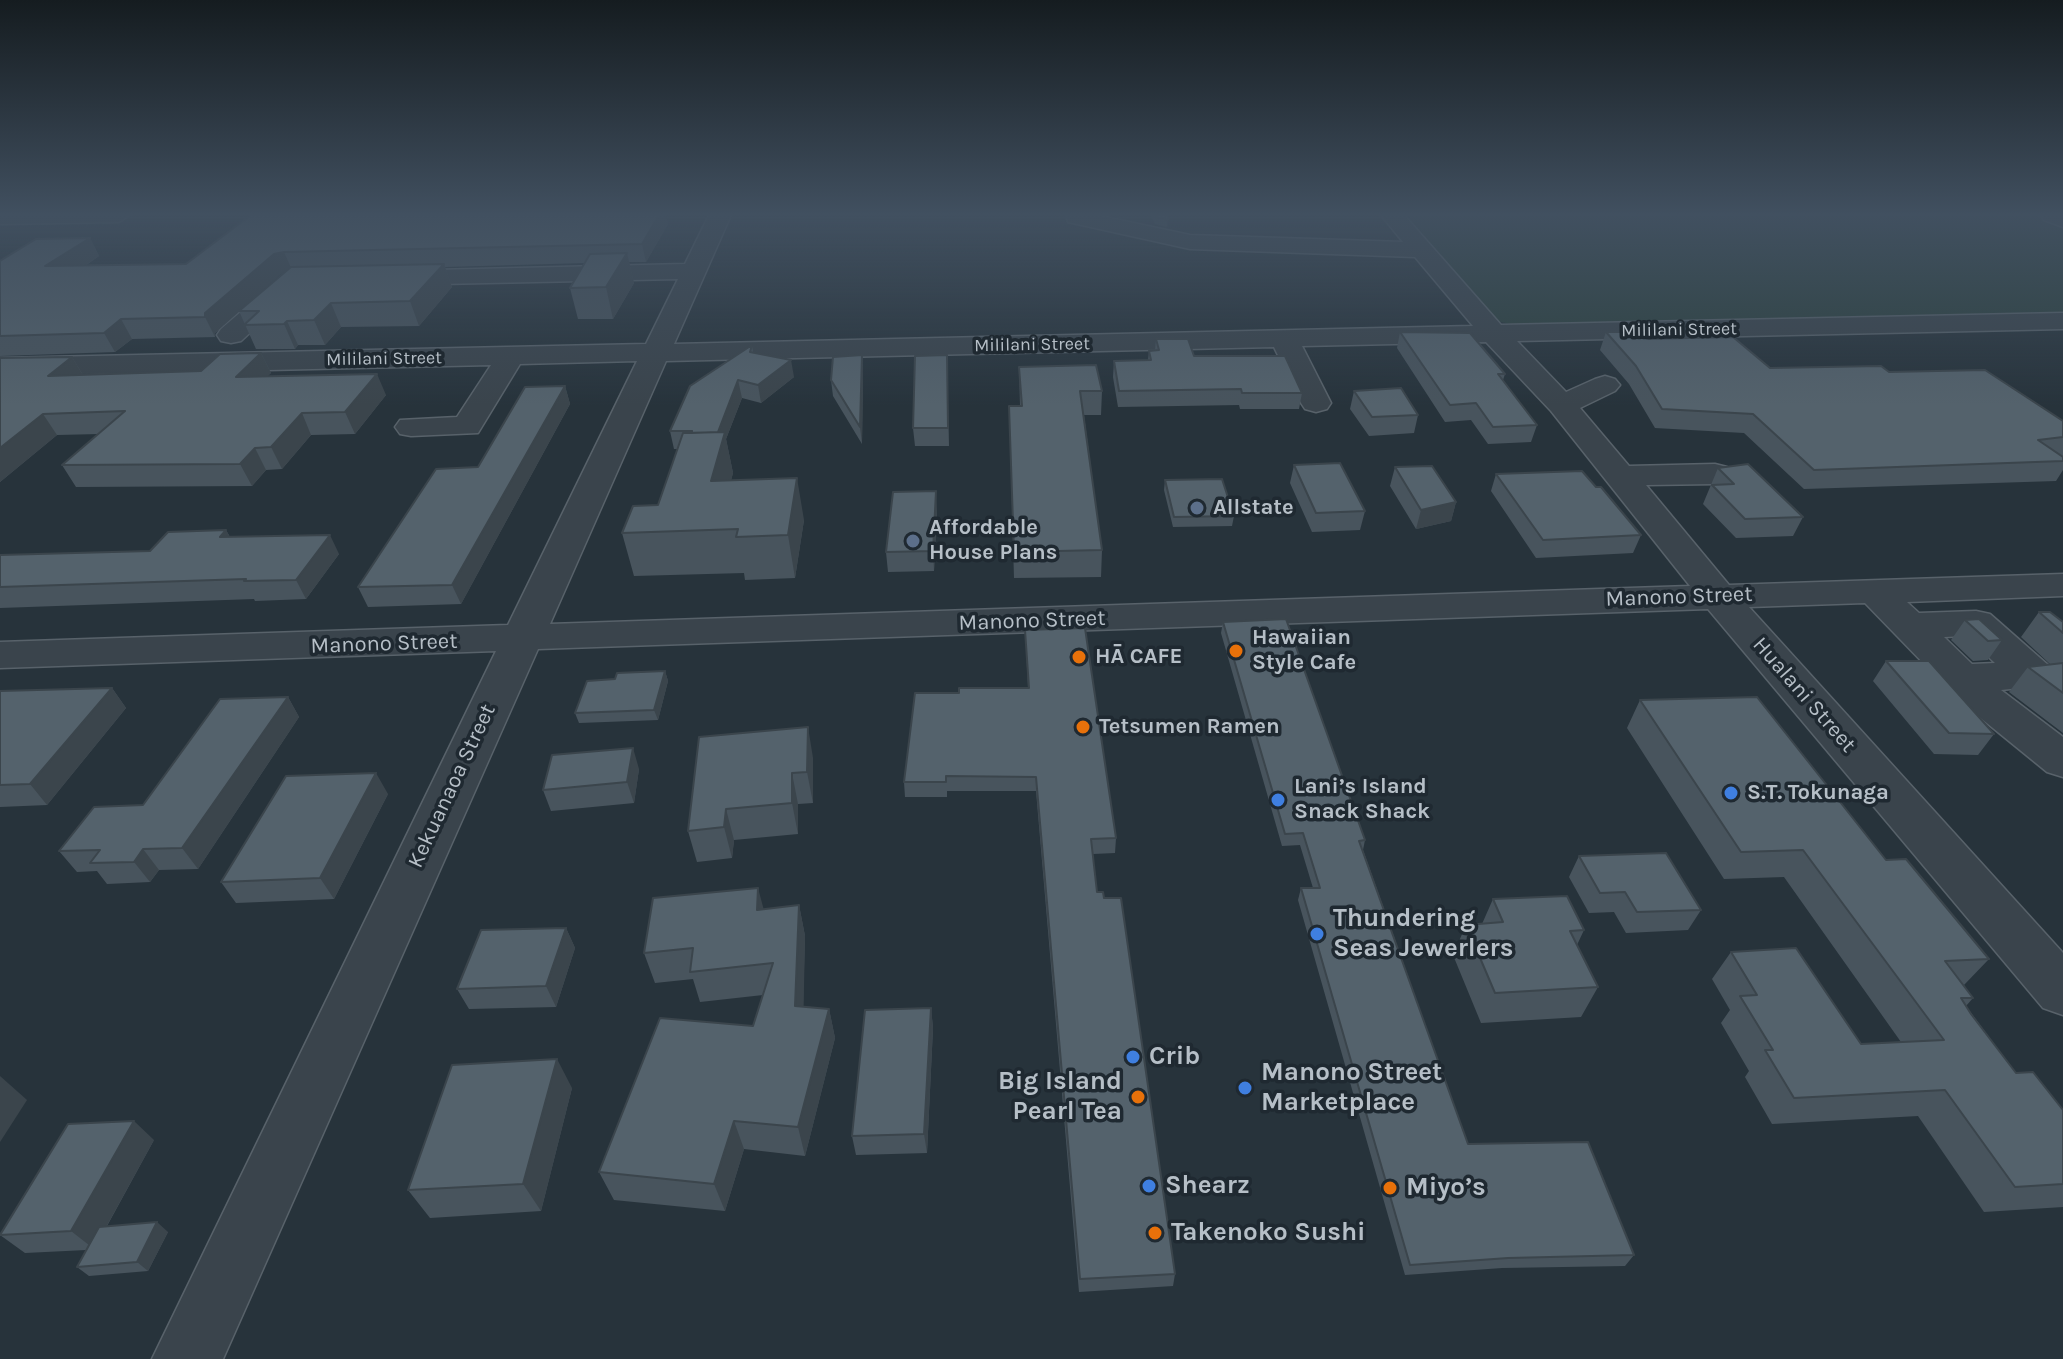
<!DOCTYPE html>
<html>
<head>
<meta charset="utf-8">
<style>
  body { margin:0 }
  canvas { display:block; background:#27333b }
</style>
</head>
<body>
<canvas width="2063" height="1359"></canvas>
<script>
const g = document.querySelector('canvas').getContext('2d');
g.lineJoin = 'round';
function fill(path, color) { g.fillStyle = color; g.fill(path, 'evenodd'); }
const shape = rows => new Path2D(rows.map(r => 'M' + r).join(''));
function trace(path, color, width, dash) { g.strokeStyle = color; g.lineWidth = width; g.lineCap = dash ? 'butt' : 'round'; g.setLineDash(dash || []); g.stroke(path); }
function label(font, color, halo, rows, align = 'center') {
  g.font = font + ' Karla,sans-serif'; g.lineWidth = 7; g.setLineDash([]); g.textBaseline = 'middle'; g.strokeStyle = halo; g.fillStyle = color; for (const [text, x, y, turn = 0] of rows) {
    g.save(); g.translate(x, y); g.rotate((+turn || 0) * Math.PI / 180); g.textAlign = isNaN(turn) ? turn : align; if (halo) g.strokeText(text, 0, 0); g.fillText(text, 0, 0); g.restore();
  }
}
const green = shape([
  [1407,215,2063,215,2063,315,1537,329,1496,321]
]);
const minor = shape([
  [0,215,130,215,119,222,0,224,0,215],
  [709,215,731,215,674,344,1473,326,1415,257,1190,249,1068,222,1066,215,1096,215,1190,235,1403,242,1381,215,1404,215,1501,325,2063,313,2063,329,1517,341,1566,392,1595,379,1605,376,1615,379,1620,385,1615,391,1580,408,1629,466,1715,464,1727,467,1732,474,1727,481,1715,484,1646,485,1729,585,2063,574,2063,596,1907,602,1919,613,1976,611,1990,614,2048,665,2054,675,2048,685,2001,690,2063,737,2063,777,2047,772,1961,702,1865,603,1749,607,2063,953,2063,1015,2043,1008,1708,609,538,649,223,1359,152,1359,496,651,0,668,0,642,508,625,637,361,520,364,478,433,411,436,400,434,395,427,400,420,457,417,491,365,0,376,0,358,646,344,678,279,392,285,383,283,380,278,383,273,392,271,685,264,709,215],
  [1486,342,1551,411,1690,586,550,624,666,361,1274,347,1301,403,1305,409,1316,412,1327,409,1331,403,1302,346,1486,342],
  [1966,636,1995,663,1972,664,1944,637,1966,636],
  [2041,215,2063,215,2063,227,2044,220,2041,215],
  [287,277,296,280,300,285,296,290,241,341,231,343,221,341,217,335,221,329,278,280,287,277]
]);
const wall = shape([
  [251,215,668,224,646,262,629,262,634,283,613,319,578,319,570,288,585,263,445,267,452,287,419,326,341,327,325,345,298,345,295,349,256,349,239,311,285,272,282,273,215,333,215,337,132,339,115,352,0,356,0,261,90,238,99,256,85,266,186,264],
  [1151,215,1168,215,1167,227,1155,224],
  [1400,332,1505,374,1503,380,1537,425,1531,442,1488,444,1471,420,1445,422,1397,348],
  [1606,332,1647,339,1770,368,1889,372,2063,421,2063,456,2061,456,2063,457,2063,470,2056,481,1804,489,1744,433,1655,428,1629,384,1600,350],
  [1156,339,1194,356,1302,393,1299,409,1240,409,1239,405,1118,407,1113,377,1114,361,1148,360,1149,351,1155,350],
  [752,345,753,352,794,377,761,403,742,398,726,439,733,473,731,480,804,520,795,578,745,580,744,573,634,576,622,533,658,505,678,449,674,449,670,431],
  [261,353,271,373,267,376,386,395,355,434,311,435,282,469,266,470,252,486,76,487,62,465,99,434,57,435,0,482,0,358,72,357,83,375,201,371],
  [862,355,863,371,862,444,833,396,831,380],
  [947,355,949,446,915,446,913,428],
  [1019,367,1102,391,1101,415,1084,415,1102,550,1101,577,1014,578,1009,406,1020,406],
  [565,386,570,404,461,604,368,607,358,587,478,467],
  [1354,391,1418,415,1414,433,1369,436,1350,409],
  [1294,465,1365,511,1360,530,1312,532,1290,483],
  [1395,467,1456,502,1451,521,1416,529,1390,486],
  [1718,468,1803,517,1793,536,1736,538,1703,504],
  [1496,474,1596,487,1641,535,1633,553,1536,558,1491,491],
  [1165,480,1234,516,1232,526,1173,527,1164,490],
  [937,510,934,571,888,572,886,552],
  [226,530,230,537,339,554,306,599,255,601,254,599,0,608,0,555,150,551],
  [2039,612,2063,622,2063,733,2009,692,2028,667,2051,665,2021,637],
  [1965,620,2002,640,1988,660,1973,661,1951,640],
  [1223,622,1365,840,1363,850,1468,1144,1634,1255,1625,1266,1502,1268,1405,1275,1298,900,1301,888,1313,888,1300,845,1282,846,1221,633],
  [1025,630,1116,838,1115,853,1093,854,1097,892,1175,1274,1173,1286,1079,1292,1036,791,947,791,947,797,905,797,904,782,959,693,1028,688],
  [1886,661,1994,734,1978,755,1934,754,1873,681],
  [665,671,668,681,658,720,579,723,575,713,615,679],
  [112,688,126,708,47,805,0,807,0,691],
  [288,697,299,717,198,869,159,870,150,882,107,884,97,871,77,872,59,851,143,805],
  [1640,700,1886,860,1989,959,1964,985,1973,998,1966,1006,2016,1073,2063,1110,2063,1207,1984,1212,1918,1116,1772,1124,1745,1077,1749,1071,1721,1023,1730,1010,1712,979,1731,952,1861,1044,1901,1042,1784,877,1724,879,1627,728],
  [813,758,813,803,798,804,798,834,734,840,732,858,697,862,688,831],
  [639,769,634,803,551,811,543,790],
  [388,794,334,899,236,903,221,882],
  [1579,856,1701,910,1688,930,1626,933,1614,912,1589,913,1569,877],
  [1493,899,1584,930,1577,945,1598,987,1581,1017,1481,1023,1453,955,1466,925,1482,924],
  [799,905,805,936,803,1006,829,1009,835,1038,805,1156,744,1149,725,1211,614,1200,599,1172,753,1026,763,995,700,1002,693,979,655,983,644,953,764,909],
  [566,928,575,948,556,1007,469,1009,457,989],
  [931,1008,933,1028,927,1153,856,1155,852,1136],
  [572,1088,541,1211,430,1218,408,1190],
  [154,1140,107,1226,168,1232,148,1271,89,1276,77,1267,86,1250,25,1253,0,1235]
]);
const shadedWall = shape([
  [659,215,666,215,668,224,646,262,642,244],
  [90,238,99,256,56,285,45,266],
  [284,252,292,270,282,273,215,333,215,337,205,317,205,313,274,254],
  [627,253,634,283,613,319,606,287],
  [444,264,452,287,419,326,410,301],
  [331,303,341,327,325,345,314,320],
  [121,319,132,339,115,352,104,333],
  [287,321,298,345,295,349,284,324],
  [261,353,271,373,246,398,236,377],
  [862,355,863,371,862,444,860,427],
  [72,357,84,377,48,376],
  [791,360,794,377,761,403,758,385],
  [377,374,386,395,355,434,345,412],
  [738,380,742,398,726,439,733,473,720,523,711,481,715,442],
  [565,386,570,404,461,604,452,585],
  [302,413,311,435,282,469,271,447],
  [43,414,57,435,0,482,0,448],
  [255,448,266,470,252,486,240,464],
  [797,478,804,520,795,578,788,535],
  [936,491,937,510,934,571,933,551],
  [1456,502,1451,521,1416,529,1421,510],
  [226,530,237,550,220,537],
  [330,535,339,554,306,599,296,580],
  [665,671,668,681,658,720,654,710],
  [112,688,126,708,47,805,30,784],
  [288,697,299,717,198,869,182,848],
  [808,727,813,758,813,803,807,772],
  [633,748,639,769,634,803,627,782],
  [376,773,388,794,334,899,320,878],
  [792,773,798,804,798,834,792,803],
  [726,809,734,840,732,858,724,827],
  [143,849,159,870,150,882,134,862],
  [758,888,766,918,757,910],
  [799,905,805,936,803,1036,795,1006],
  [566,928,575,948,556,1007,546,986],
  [931,1008,933,1028,927,1153,924,1134],
  [829,1009,835,1038,805,1156,798,1127],
  [557,1059,572,1088,541,1211,523,1184],
  [0,1076,27,1100,0,1142],
  [134,1121,154,1140,94,1249,71,1231],
  [734,1121,744,1149,725,1211,714,1184],
  [157,1222,168,1232,148,1271,137,1262]
]);
const building = shape([
  [251,215,659,215,642,244,284,252,274,254,205,313,205,317,121,319,104,333,0,336,0,261,36,239,90,238,45,266,186,264,251,215],
  [1154,215,1168,215,1168,220,1155,217,1154,215],
  [627,253,606,287,570,288,590,254,627,253],
  [444,264,410,301,331,303,314,320,287,321,284,324,244,325,259,311,239,311,291,267,444,264],
  [1400,332,1470,333,1505,374,1498,374,1537,425,1493,427,1476,403,1450,405,1400,332],
  [1606,332,1640,332,1647,339,1733,337,1770,368,1881,366,1889,372,1985,370,2063,421,2063,437,2038,440,2063,457,2063,461,1814,470,1753,414,1662,409,1636,366,1606,332],
  [1156,339,1188,339,1194,356,1285,356,1302,393,1242,393,1241,389,1119,391,1114,361,1151,360,1149,351,1159,350,1156,339],
  [752,345,750,352,791,360,758,385,738,380,718,432,691,433,692,431,670,431,690,386,752,345],
  [261,353,236,377,377,374,345,412,302,413,271,447,255,448,240,464,62,465,125,411,43,414,0,448,0,358,72,357,48,376,201,371,220,354,261,353],
  [862,355,860,427,831,380,833,357,862,355],
  [947,355,948,428,913,428,915,356,947,355],
  [1096,365,1102,391,1080,391,1102,550,1014,552,1009,406,1022,406,1019,367,1096,365],
  [565,386,452,585,358,587,436,469,478,467,525,387,565,386],
  [1401,388,1418,415,1372,417,1354,391,1401,388],
  [725,432,711,481,797,478,788,535,736,537,738,529,622,533,633,506,658,505,683,433,725,432],
  [1340,463,1365,511,1316,513,1294,465,1340,463],
  [1748,464,1803,517,1745,519,1712,485,1734,484,1718,468,1748,464],
  [1432,466,1456,502,1421,510,1395,467,1432,466],
  [1582,471,1596,487,1601,487,1641,535,1543,540,1496,474,1582,471],
  [1222,479,1234,516,1174,517,1165,480,1222,479],
  [936,491,933,551,886,552,893,492,936,491],
  [226,530,220,537,330,535,296,580,244,581,246,579,0,587,0,555,150,551,168,532,226,530],
  [2039,612,2050,612,2063,622,2063,633,2039,612],
  [1286,619,1365,840,1359,841,1468,1144,1588,1142,1634,1255,1508,1258,1410,1265,1301,888,1320,888,1303,833,1285,834,1223,622,1286,619],
  [1979,619,2002,640,1988,641,1965,620,1979,619],
  [1085,628,1116,838,1091,839,1097,892,1103,892,1104,898,1121,898,1175,1274,1080,1279,1036,777,946,776,946,782,904,782,915,693,959,693,959,688,1029,688,1025,630,1085,628],
  [1886,661,1929,661,1994,734,1949,733,1886,661],
  [2063,663,2063,693,2028,667,2063,663],
  [665,671,654,710,575,713,587,681,615,679,617,673,665,671],
  [112,688,30,784,0,785,0,691,112,688],
  [288,697,182,848,143,849,134,862,90,863,100,850,59,851,94,807,143,805,220,699,288,697],
  [1757,697,1886,860,1906,859,1989,959,1945,961,1973,998,1961,998,1971,1014,2016,1073,2033,1072,2063,1110,2063,1184,2015,1187,1945,1090,1794,1098,1765,1050,1773,1050,1740,996,1757,995,1731,952,1796,948,1861,1044,1944,1040,1803,850,1741,852,1640,700,1757,697],
  [808,727,807,772,792,773,792,803,726,809,724,827,688,831,699,737,808,727],
  [633,748,627,782,543,790,552,755,633,748],
  [376,773,320,878,221,882,286,776,376,773],
  [1666,853,1701,910,1637,912,1625,892,1600,893,1579,856,1666,853],
  [758,888,757,910,799,905,795,1006,829,1009,798,1127,734,1121,714,1184,599,1172,660,1018,753,1026,773,963,690,972,693,948,644,953,653,898,758,888],
  [1567,896,1584,930,1570,931,1598,987,1495,993,1466,925,1503,922,1493,899,1567,896],
  [566,928,546,986,457,989,481,930,566,928],
  [931,1008,924,1134,852,1136,865,1010,931,1008],
  [557,1059,523,1184,408,1190,452,1065,557,1059],
  [134,1121,71,1231,0,1235,68,1124,134,1121],
  [157,1222,137,1262,77,1267,99,1227,157,1222]
]);
const markers = [
  [1197,508,8,"#5c6f8a"],
  [913,541,8,"#5c6f8a"],
  [1236,651,8,"#e8710a"],
  [1079,657,8,"#e8710a"],
  [1083,727,8,"#e8710a"],
  [1731,793,8,"#3f7fe0"],
  [1278,800,8,"#3f7fe0"],
  [1317,934,8,"#3f7fe0"],
  [1133,1057,8,"#3f7fe0"],
  [1245,1088,8,"#3f7fe0"],
  [1138,1097,8,"#e8710a"],
  [1149,1186,8,"#3f7fe0"],
  [1390,1188,8,"#e8710a"],
  [1155,1233,8,"#e8710a"]
];
const farStreetnames = [
  ["Mililani Street",1679,330,-1],
  ["Mililani Street",1032,345,-1],
  ["Mililani Street",384,359,-1]
];
const poiNames = [
  ["Allstate",1213,508],
  ["Affordable",929,528],
  ["House Plans",929,553],
  ["Hawaiian",1252,638],
  ["Style Cafe",1252,663],
  ["HĀ CAFE",1095,657],
  ["Tetsumen Ramen",1099,727],
  ["Lani’s Island",1294,787],
  ["Snack Shack",1294,812],
  ["S.T. Tokunaga",1747,793]
];
const streetNames = [
  ["Manono Street",1679,597,-2],
  ["Manono Street",1032,621,-2],
  ["Manono Street",384,644,-2],
  ["Hualani Street",1804,695,49],
  ["Kekuanaoa Street",452,786,-65]
];
const nearPoinames = [
  ["Thundering",1333,919],
  ["Seas Jewerlers",1333,949],
  ["Crib",1149,1057],
  ["Manono Street",1261,1073],
  ["Marketplace",1261,1103],
  ["Big Island",1122,1082,"right"],
  ["Pearl Tea",1122,1112,"right"],
  ["Shearz",1165,1186],
  ["Miyo’s",1406,1188],
  ["Takenoko Sushi",1171,1233]
];
fill(green, '#2c413e');
trace(minor, '#58626a', 3);
fill(minor, '#3a444c');
fill(wall, '#48545d');
fill(shadedWall, '#3b454c');
fill(building, '#54626c');
trace(building, '#3b454c', 2);
const sky = g.createLinearGradient(0, 0, 0, 405);
sky.addColorStop(0, '#151c20');
sky.addColorStop(0.53, '#415060');
sky.addColorStop(1, '#41506000');
g.fillStyle = sky;
g.fillRect(0, 0, 2063, 405);
for (const [x, y, r, color] of markers) { const dot = new Path2D(); dot.arc(x, y, r, 0, 2 * Math.PI); g.fillStyle = color; g.fill(dot); trace(dot, '#1f2931', 3); }
label('18px', '#b6bfc7', '#1f2931', farStreetnames);
label('bold 22px', '#b6bfc7', '#1f2931', poiNames, 'left');
label('22px', '#b6bfc7', '#1f2931', streetNames);
label('bold 26px', '#b6bfc7', '#1f2931', nearPoinames, 'left');
</script>
</body>
</html>
